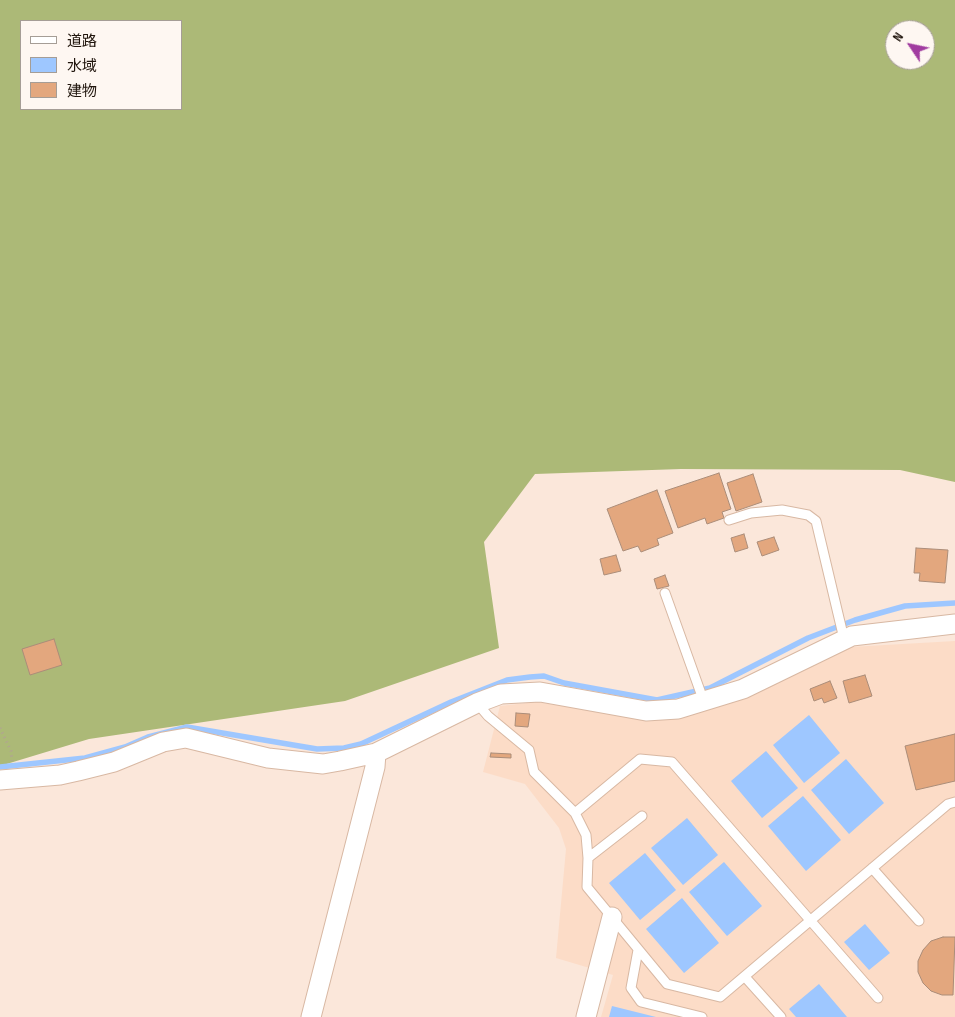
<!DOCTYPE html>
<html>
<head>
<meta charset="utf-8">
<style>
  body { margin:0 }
  #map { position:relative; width:955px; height:1017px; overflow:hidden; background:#fbe7da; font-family:"Sofia Sans Condensed","Noto Sans JP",sans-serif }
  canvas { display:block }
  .legend { position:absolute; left:20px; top:20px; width:162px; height:90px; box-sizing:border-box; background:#fef7f2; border:1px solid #a59d96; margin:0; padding:6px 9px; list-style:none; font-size:15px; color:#20150d }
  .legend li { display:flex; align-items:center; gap:10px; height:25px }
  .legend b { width:25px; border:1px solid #a59d96 }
  .north { position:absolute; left:885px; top:20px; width:50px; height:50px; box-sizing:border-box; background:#fef7f2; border:1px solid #a59d96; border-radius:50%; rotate:304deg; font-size:14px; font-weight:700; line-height:20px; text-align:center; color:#20150d }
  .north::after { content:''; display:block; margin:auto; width:18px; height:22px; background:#a13ca0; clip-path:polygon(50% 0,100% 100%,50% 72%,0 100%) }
</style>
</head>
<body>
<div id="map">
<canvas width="955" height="1017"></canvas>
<ul class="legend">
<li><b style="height:6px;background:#fff"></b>道路</li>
<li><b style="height:14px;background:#9ec7ff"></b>水域</li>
<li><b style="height:14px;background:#e3a77e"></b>建物</li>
</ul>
<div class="north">N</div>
</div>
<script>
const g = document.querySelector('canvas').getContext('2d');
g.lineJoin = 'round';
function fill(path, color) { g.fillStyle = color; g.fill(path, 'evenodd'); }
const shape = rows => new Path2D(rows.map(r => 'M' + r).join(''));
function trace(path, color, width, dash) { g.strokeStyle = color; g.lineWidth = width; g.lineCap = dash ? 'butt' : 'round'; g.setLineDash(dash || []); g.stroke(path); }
const built = shape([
  [955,641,955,1017,601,1017,613,975,556,958,566,849,559,828,525,784,483,772,500,706,536,702,662,720,690,716,850,647]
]);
const forest = shape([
  [0,0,955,0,955,482,900,470,681,469,535,474,484,542,499,648,345,701,89,739,0,766],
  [21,21,181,21,181,109,21,109],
  [895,30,925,30,925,60,895,60]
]);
const water = shape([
  [809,715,840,753,804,783,773,745],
  [766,751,798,788,762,818,731,781],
  [846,759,884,803,849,834,811,790],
  [803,796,841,840,806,871,768,826],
  [687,818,718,855,683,885,651,848],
  [645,853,676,890,640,920,609,883],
  [724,862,762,906,727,936,689,892],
  [682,898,719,943,684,973,646,929],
  [865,924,890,953,869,970,844,942],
  [819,984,847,1017,796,1017,789,1009],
  [612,1006,656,1017,609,1017]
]);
const stream = shape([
  [0,767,85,758,125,747,148,737,187,727,317,749,344,748,361,744,451,702,507,680,530,677,544,676,564,683,657,700,710,688,808,638,855,620,905,606,955,603]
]);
const building = shape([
  [719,473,731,509,722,512,724,518,707,524,705,518,678,528,665,491,719,473],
  [753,474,762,502,736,511,727,483,753,474],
  [657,490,673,533,657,539,659,545,641,552,638,546,623,551,607,509,657,490],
  [744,534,748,548,735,552,731,538,744,534],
  [774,537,779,550,762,556,757,542,774,537],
  [916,548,948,550,945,583,919,581,920,573,914,573,916,548],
  [616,555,621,571,604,575,600,559,616,555],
  [665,575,669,586,657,589,654,579,665,575],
  [54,639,62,665,30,675,22,649,54,639],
  [865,675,872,696,849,703,843,681,865,675],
  [830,681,837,698,824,703,822,698,814,701,810,689,830,681],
  [516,713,530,714,528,727,515,726,516,713],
  [955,734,955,781,916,790,905,746,955,734],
  [491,753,511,754,511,758,490,757,491,753],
  [943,937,955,937,953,995,942,995,931,991,923,983,918,972,918,961,923,950,931,941,943,937]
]);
const path = shape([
  [0,728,11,751,12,761]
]);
const lane = shape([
  [729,520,751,513,782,510,808,515,816,521,844,639],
  [665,593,704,702],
  [477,703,488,716,529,750,534,772,575,813,586,835,588,858,587,887,667,984,720,997,948,804,955,802],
  [575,813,640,759,672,762,878,998],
  [588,858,642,816],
  [872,868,919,921],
  [638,950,631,988,641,1002,702,1017],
  [745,977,781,1017]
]);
const street = shape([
  [0,780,60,775,78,771,114,762,163,742,186,738,268,758,323,764,340,761,376,753,477,703,501,694,540,692,646,711,678,709,743,689,852,636,955,624],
  [311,1017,375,767,376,753],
  [586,1017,612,917]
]);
fill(built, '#fcdcc7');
fill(forest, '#acb977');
fill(water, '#9ec7ff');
trace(stream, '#9ec7ff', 5.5);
fill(building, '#e3a77e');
trace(building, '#ab8d79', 1);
trace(lane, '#d8b8a3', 11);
trace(street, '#d8b8a3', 21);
trace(path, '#b2a196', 3, [1, 4]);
trace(lane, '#fff', 9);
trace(street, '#fff', 19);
</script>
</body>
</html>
